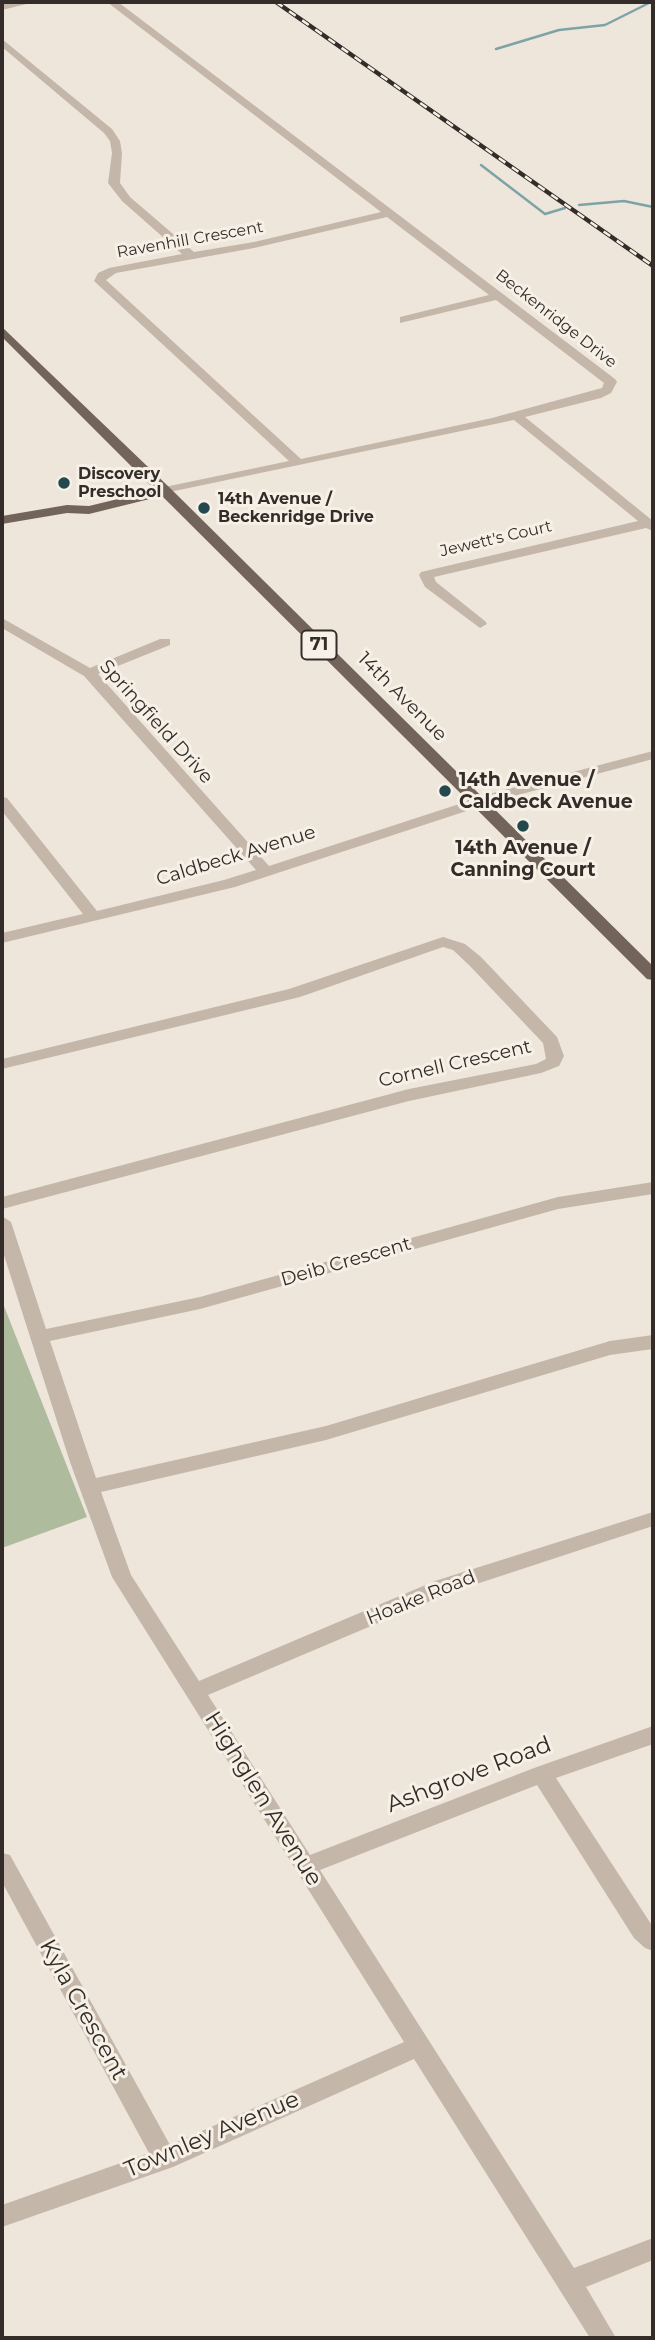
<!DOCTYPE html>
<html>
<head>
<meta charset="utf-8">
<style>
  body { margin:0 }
  #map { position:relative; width:655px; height:2340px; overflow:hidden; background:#eee6db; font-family:Montserrat,sans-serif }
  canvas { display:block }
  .frame { position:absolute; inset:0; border:4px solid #332c28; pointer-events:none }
</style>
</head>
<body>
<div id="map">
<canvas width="655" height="2340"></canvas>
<div class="frame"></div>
</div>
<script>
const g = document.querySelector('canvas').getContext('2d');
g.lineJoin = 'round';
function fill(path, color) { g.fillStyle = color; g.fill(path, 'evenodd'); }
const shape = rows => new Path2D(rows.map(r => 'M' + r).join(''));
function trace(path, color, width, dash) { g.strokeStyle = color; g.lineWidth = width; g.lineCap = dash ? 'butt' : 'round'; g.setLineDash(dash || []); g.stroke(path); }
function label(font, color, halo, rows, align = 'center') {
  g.font = font + ' Montserrat,sans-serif'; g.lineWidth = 6; g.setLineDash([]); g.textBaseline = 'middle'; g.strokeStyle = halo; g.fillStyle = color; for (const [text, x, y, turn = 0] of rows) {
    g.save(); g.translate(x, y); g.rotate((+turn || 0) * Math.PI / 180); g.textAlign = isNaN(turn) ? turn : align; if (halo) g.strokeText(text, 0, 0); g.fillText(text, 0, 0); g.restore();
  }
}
const green = shape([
  [2,1301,87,1517,2,1548]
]);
const stream = shape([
  [496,49,559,30,605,25,651,2],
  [481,165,545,214,565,208],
  [579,205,624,201,653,207]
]);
const minor = shape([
  [15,2,35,2,2,10,2,4,15,2],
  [107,2,118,2,615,379,617,382,611,393,601,398,525,417,653,521,653,531,646,528,434,577,436,582,485,621,487,624,480,628,425,587,419,575,421,572,638,521,514,420,160,494,160,488,289,461,94,281,98,273,109,268,182,254,122,201,108,183,112,153,110,141,104,133,2,47,2,39,112,129,120,141,122,153,120,183,130,197,194,252,254,242,381,212,107,2],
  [387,217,489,295,400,317,400,323,496,300,604,383,602,388,492,418,301,459,106,280,116,273,254,248,387,217],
  [2,618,90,668,160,639,170,639,170,645,98,674,269,866,493,793,653,751,653,759,503,799,235,887,2,943,2,933,83,914,2,811,2,797,7,798,97,911,224,880,256,870,84,676,2,628,2,618],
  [443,937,465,944,481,957,557,1037,564,1056,559,1066,541,1073,409,1101,2,1209,2,1197,409,1089,536,1064,546,1059,543,1043,469,965,453,950,443,947,300,997,2,1069,2,1059,289,989,443,937],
  [653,1182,653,1194,558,1209,200,1309,50,1341,96,1478,326,1426,610,1341,653,1335,653,1349,610,1355,326,1440,101,1492,131,1575,199,1681,435,1581,653,1512,653,1526,449,1593,208,1695,310,1855,534,1768,653,1726,653,1744,556,1778,653,1927,653,1951,645,1948,634,1938,537,1785,320,1870,574,2268,653,2238,653,2260,586,2287,616,2338,590,2338,414,2059,173,2167,2,2227,2,2205,149,2153,2,1882,2,1853,10,1855,170,2145,404,2042,112,1577,70,1462,2,1249,2,1216,11,1222,46,1329,200,1297,558,1197,653,1182]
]);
const major = shape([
  [2,327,170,488,653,966,653,980,647,979,162,496,89,514,67,513,2,524,2,516,67,505,89,506,155,490,2,337,2,327]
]);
const rail = shape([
  [276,2,653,266]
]);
const markers = [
  [64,483,7,"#23494f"],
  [204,508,7,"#23494f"],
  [445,791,7,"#23494f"],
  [523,826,7,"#23494f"]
];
const farStreetnames = [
  ["Ravenhill Crescent",190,240,-10],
  ["Beckenridge Drive",556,319,38],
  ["Jewett's Court",496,539,-13]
];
const farPoinames = [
  ["Discovery",78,474],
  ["Preschool",78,492],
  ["14th Avenue /",218,499],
  ["Beckenridge Drive",218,517]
];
const shields = [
  [319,645,35]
];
const shieldNames = [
  ["71",319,645]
];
const streetNames = [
  ["14th Avenue",402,697,45],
  ["Springfield Drive",156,722,48],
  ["Caldbeck Avenue",236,856,-17],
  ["Cornell Crescent",455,1064,-13],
  ["Deib Crescent",346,1262,-16],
  ["Hoake Road",421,1598,-22]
];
const poiNames = [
  ["14th Avenue /",459,780],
  ["Caldbeck Avenue",459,802],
  ["14th Avenue /",523,848,"center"],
  ["Canning Court",523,870,"center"]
];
const nearStreetnames = [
  ["Ashgrove Road",469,1775,-21],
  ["Highglen Avenue",263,1799,58],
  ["Kyla Crescent",83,2010,61],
  ["Townley Avenue",212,2135,-23]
];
fill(green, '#afbb9d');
trace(stream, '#7ea3a7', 2.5);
fill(minor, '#c4b7a9');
fill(major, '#73645b');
trace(rail, '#332c28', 4.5);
trace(rail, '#f6f0e7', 2.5, [8]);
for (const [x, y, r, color] of markers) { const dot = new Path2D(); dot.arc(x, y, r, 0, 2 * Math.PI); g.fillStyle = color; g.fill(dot); trace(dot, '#f6f0e7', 2.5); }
label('16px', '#332c28', '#f6f0e7', farStreetnames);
label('bold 16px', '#332c28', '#f6f0e7', farPoinames, 'left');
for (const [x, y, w] of shields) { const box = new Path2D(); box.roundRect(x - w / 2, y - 14.5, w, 29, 5); g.fillStyle = '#f6f0e7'; g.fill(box); trace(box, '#332c28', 2); }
label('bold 18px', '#332c28', null, shieldNames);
label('19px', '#332c28', '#f6f0e7', streetNames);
label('bold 19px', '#332c28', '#f6f0e7', poiNames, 'left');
label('23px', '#332c28', '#f6f0e7', nearStreetnames);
</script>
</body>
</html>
